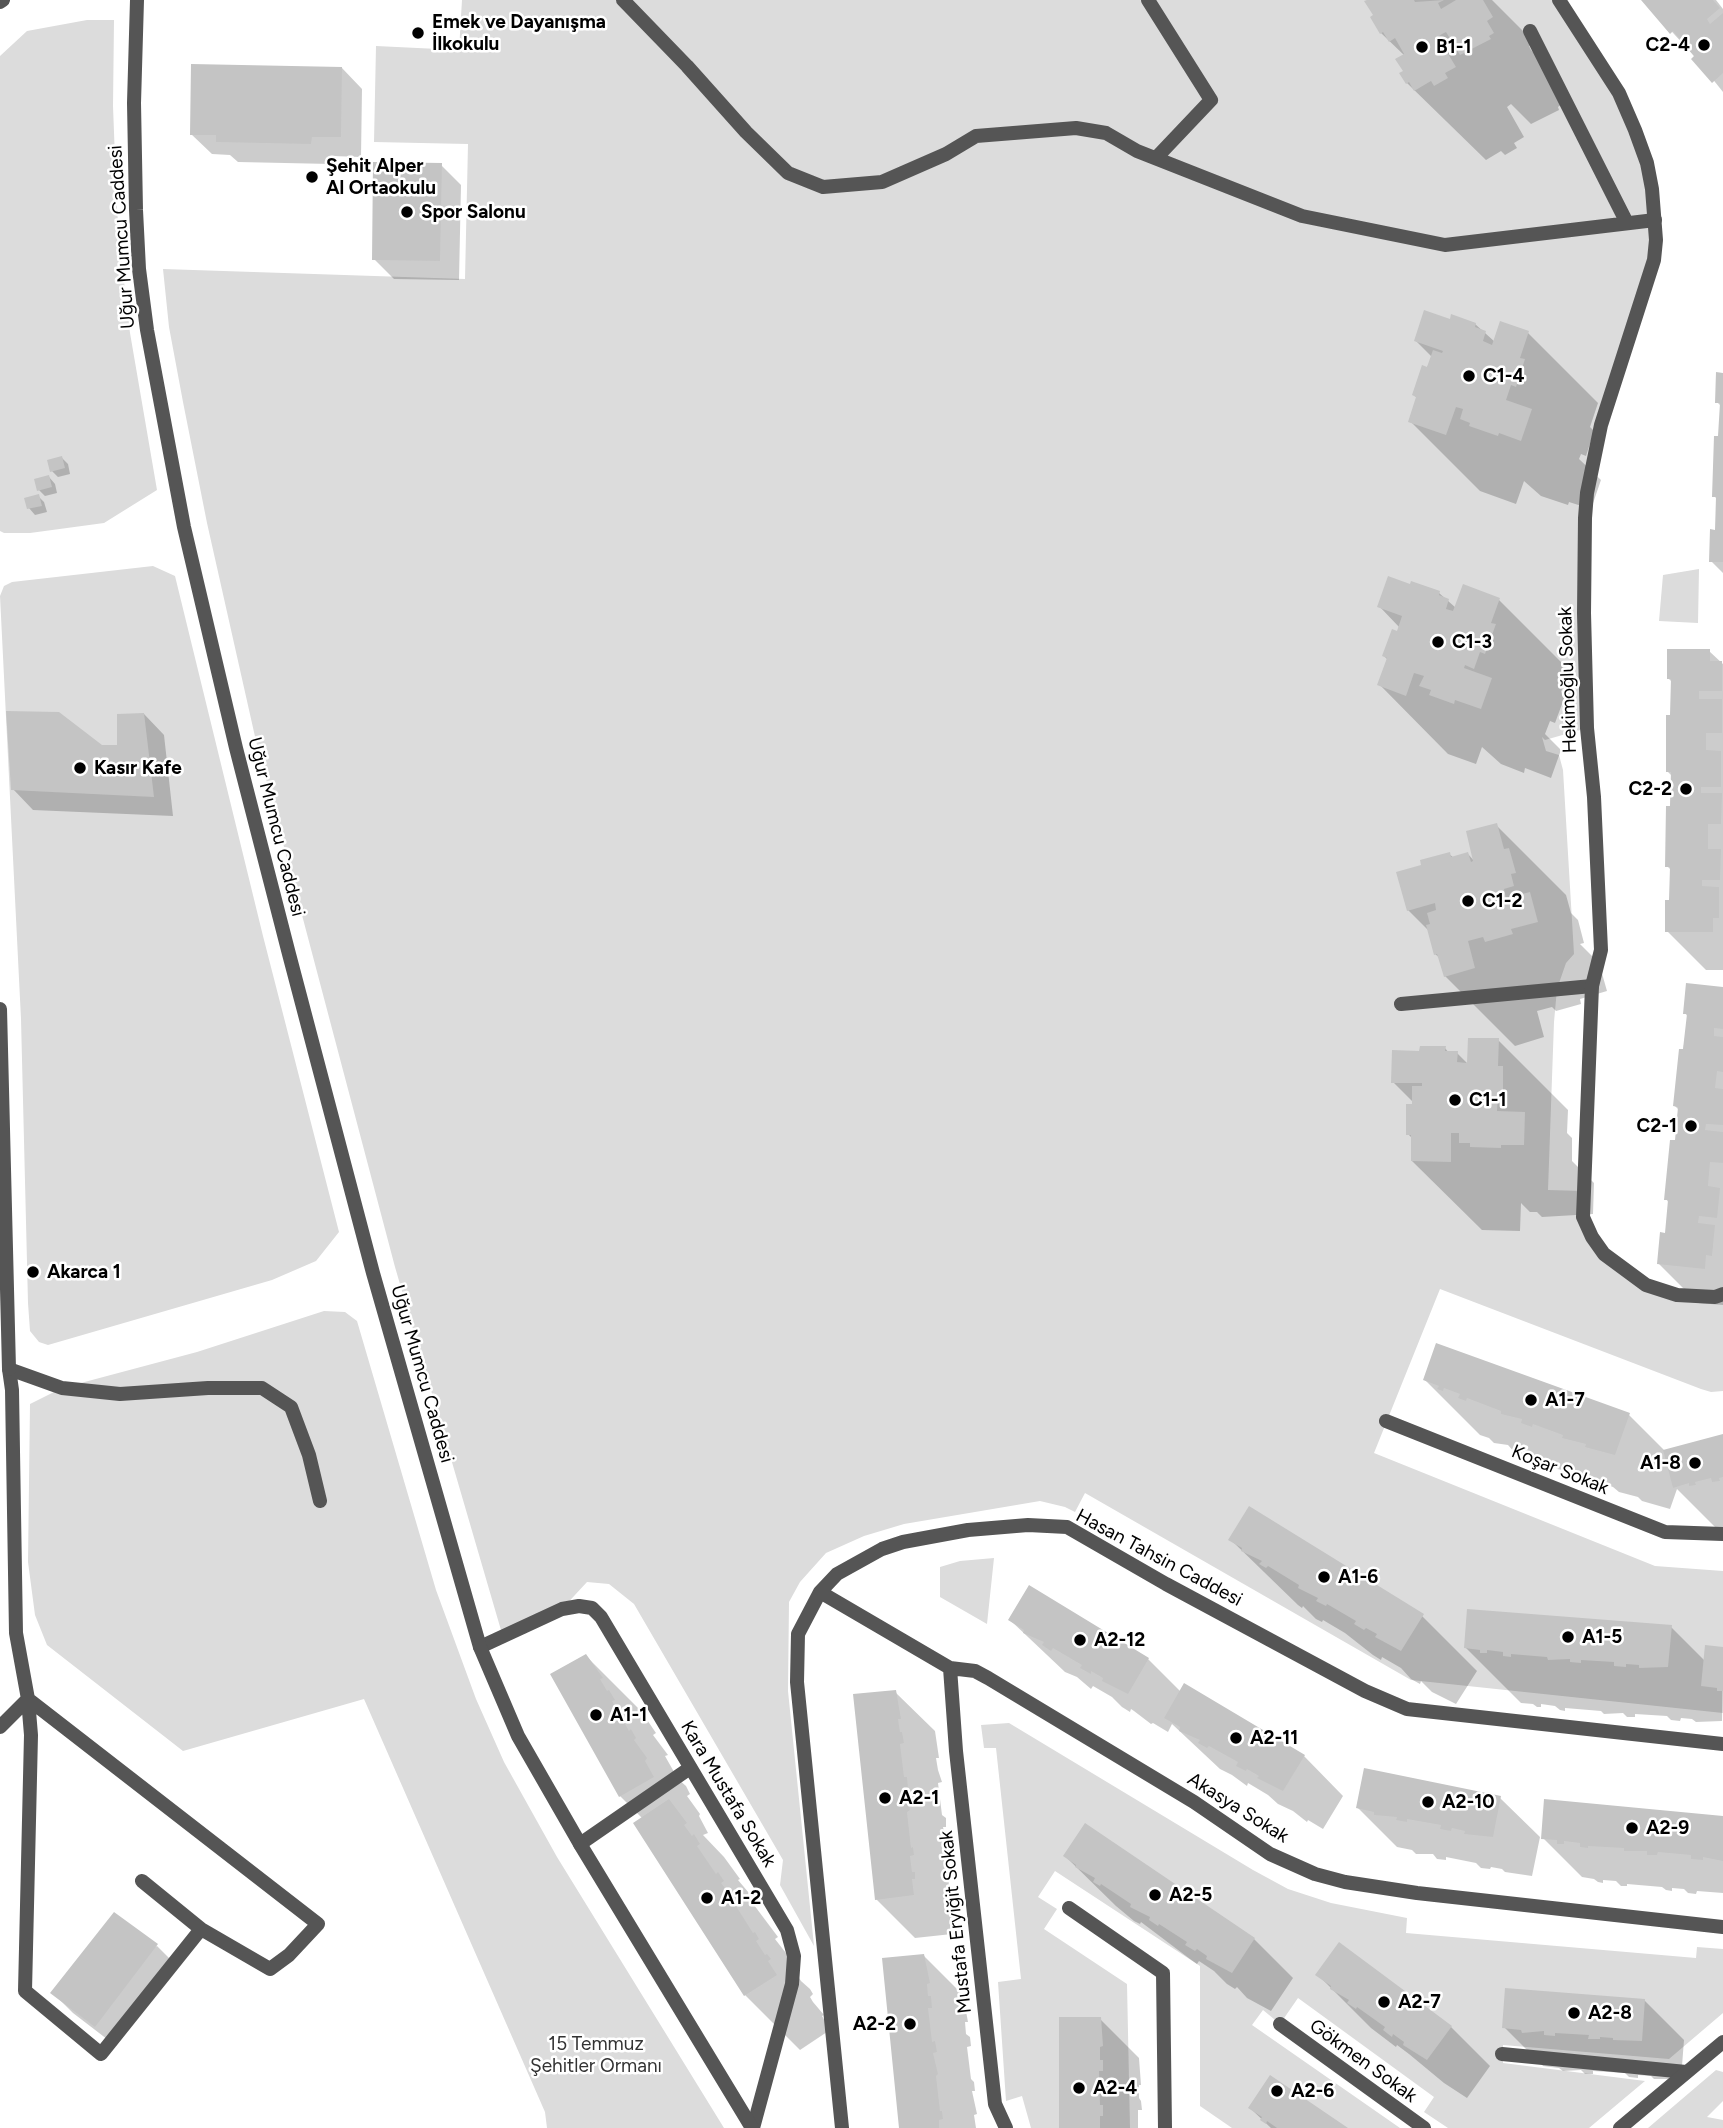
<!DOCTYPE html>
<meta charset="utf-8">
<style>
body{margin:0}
canvas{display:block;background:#fff}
</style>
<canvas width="1723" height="2128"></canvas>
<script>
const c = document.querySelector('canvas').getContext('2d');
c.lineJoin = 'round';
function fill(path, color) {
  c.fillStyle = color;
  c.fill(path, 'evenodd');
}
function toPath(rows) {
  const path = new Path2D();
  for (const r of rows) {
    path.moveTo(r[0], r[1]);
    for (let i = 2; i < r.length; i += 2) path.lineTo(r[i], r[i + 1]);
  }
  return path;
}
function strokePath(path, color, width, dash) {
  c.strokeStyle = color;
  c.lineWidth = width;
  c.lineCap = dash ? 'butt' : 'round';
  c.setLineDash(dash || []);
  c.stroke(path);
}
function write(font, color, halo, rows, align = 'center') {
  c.font = font + ' Figtree,sans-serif';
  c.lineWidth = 5;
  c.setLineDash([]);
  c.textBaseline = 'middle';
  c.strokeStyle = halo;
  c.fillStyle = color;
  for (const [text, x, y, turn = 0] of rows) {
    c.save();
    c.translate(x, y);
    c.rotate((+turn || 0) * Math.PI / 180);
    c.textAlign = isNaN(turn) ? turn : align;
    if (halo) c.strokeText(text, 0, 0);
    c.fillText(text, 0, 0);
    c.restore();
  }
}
const green = toPath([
 [462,0,1559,0,1635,130,1656,240,1591,467,1587,728,1545,740,1542,737,1546,751,1559,755,1563,770,1574,954,1566,963,1557,989,1554,1022,1548,1190,1584,1191,1592,1237,1645,1284,1723,1294,1723,1391,1711,1392,1701,1389,1440,1289,1374,1453,1655,1566,1723,1571,1723,1713,1411,1680,1085,1493,1075,1512,1065,1507,1040,1501,904,1524,864,1536,826,1553,800,1582,789,1602,788,1691,814,1946,780,1885,783,1860,634,1604,609,1584,587,1582,562,1609,503,1637,395,1267,256,741,207,523,183,402,169,327,163,269,465,279,468,144,374,142,376,46,459,50],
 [87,20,114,20,113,106,117,211,123,272,130,333,157,490,104,523,30,533,4,533,0,531,0,56,27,31],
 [153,566,175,576,263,936,339,1232,316,1261,272,1280,48,1345,39,1342,30,1331,28,1303,21,1019,0,596,4,586,12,582],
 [1699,569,1698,623,1659,621,1663,575],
 [324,1311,345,1312,357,1321,436,1590,476,1699,504,1762,557,1857,724,2128,547,2128,545,2112,364,1699,183,1751,47,1645,35,1615,28,1562,30,1404,62,1388,197,1352],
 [994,1558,987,1624,940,1597,940,1567,960,1561],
 [1009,1723,1253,1870,1288,1889,1331,1903,1407,1918,1406,1933,1696,1958,1697,1947,1723,1949,1723,2013,1669,2059,1503,2045,1503,2063,1645,2081,1589,2128,1448,2128,1424,2112,1434,2097,1298,1998,1280,2024,1263,2010,1252,2025,1400,2128,1232,2128,1200,2106,1200,1966,1055,1871,1038,1897,1057,1909,1044,1929,1127,1984,1130,2128,1031,2128,1022,2096,1006,2101,998,1982,1021,1979,996,1748,984,1748,981,1725],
 [1716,2070,1723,2072,1723,2101,1707,2117,1723,2120,1723,2128,1648,2128]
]);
const shadow = toPath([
 [1370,0,1492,0,1525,33,1532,44,1529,46,1531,50,1552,71,1563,103,1558,107,1559,110,1531,124,1511,104,1507,107,1524,137,1514,143,1517,148,1505,155,1501,151,1486,160,1407,83,1402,74,1405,72,1405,56,1381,33],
 [1643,0,1716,0,1723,9,1723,92,1695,57],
 [342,68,362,89,361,157,332,156,331,164,238,162,230,155,212,154,191,134],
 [441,165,461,185,459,280,394,279,374,259],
 [1451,321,1475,324,1495,342,1528,333,1598,403,1590,427,1594,431,1586,456,1581,454,1579,459,1601,480,1591,509,1569,502,1568,505,1541,496,1524,481,1516,504,1480,491,1410,421,1418,399,1414,395,1432,357,1416,341],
 [1723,374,1723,573,1711,561,1717,532,1718,500,1714,496,1722,407,1717,402],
 [62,458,68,464,70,474,58,477,52,471],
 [49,477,55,484,57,493,45,496,39,490],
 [38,496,44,502,47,512,35,515,29,508],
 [1464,586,1499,600,1569,670,1561,692,1565,696,1555,723,1550,721,1545,734,1561,750,1551,778,1525,768,1524,773,1501,764,1482,747,1476,764,1448,754,1379,684,1388,660,1384,656,1400,628,1379,606,1439,593,1456,608],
 [1709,651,1723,664,1723,970,1706,970,1667,931,1671,901,1671,870,1667,866,1672,776,1668,772,1673,683,1669,679],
 [144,714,164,735,173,816,33,810,13,789,119,747],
 [1496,825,1566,895,1571,913,1578,920,1584,943,1580,944,1599,963,1607,991,1580,999,1581,1004,1556,1011,1552,1007,1537,1011,1544,1037,1515,1046,1445,976,1440,958,1435,954,1429,931,1408,910,1423,866,1449,854,1454,858,1468,854,1475,862],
 [1723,989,1723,1305,1698,1303,1659,1264,1666,1235,1669,1203,1666,1199,1676,1142,1679,1110,1675,1106,1688,1017,1685,1013],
 [1498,1040,1568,1110,1567,1133,1572,1138,1572,1161,1594,1183,1593,1214,1542,1217,1537,1212,1530,1212,1521,1203,1520,1231,1482,1230,1412,1161,1413,1139,1408,1134,1414,1103,1393,1082,1421,1053,1445,1048,1449,1053,1457,1053,1469,1065],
 [1425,1380,1629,1415,1665,1451,1723,1436,1723,1535,1677,1489,1670,1509,1642,1501,1638,1497,1619,1492,1613,1487,1588,1478,1587,1480,1578,1477,1573,1472,1557,1469,1552,1463,1522,1452,1521,1455,1515,1453,1508,1445,1494,1443,1489,1438,1480,1435],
 [1230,1539,1422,1616,1477,1671,1456,1704,1432,1692,1421,1681,1420,1684,1411,1679,1401,1668,1382,1657,1381,1660,1373,1655,1345,1633,1323,1620,1322,1622,1316,1619,1303,1606,1302,1608,1298,1605],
 [1010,1620,1148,1659,1181,1692,1304,1756,1343,1796,1323,1829,1308,1820,1307,1822,1293,1811,1278,1804,1268,1795,1248,1783,1247,1786,1232,1775,1220,1769,1172,1724,1168,1732,1153,1723,1151,1724,1134,1711,1131,1709,1130,1712,1122,1707,1112,1697,1093,1686,1091,1689,1077,1677,1065,1672],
 [1671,1627,1705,1661,1723,1649,1722,1721,1696,1722,1692,1719,1681,1718,1680,1721,1671,1720,1667,1716,1635,1714,1635,1717,1627,1717,1623,1713,1604,1714,1601,1711,1565,1708,1565,1711,1560,1710,1555,1706,1541,1704,1541,1707,1537,1707,1533,1704,1521,1703,1466,1648],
 [586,1656,641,1711,656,1733,653,1735,668,1755,665,1756,678,1779,686,1786,690,1794,687,1796,700,1814,699,1816,708,1833,703,1835,724,1857,740,1879,738,1880,754,1899,751,1901,778,1937,775,1939,789,1957,787,1959,801,1981,810,1989,813,1994,810,1997,813,2002,824,2015,822,2016,830,2030,800,2050,745,1995,636,1823,643,1819,620,1796],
 [895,1692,935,1731,939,1758,936,1758,938,1770,942,1782,938,1783,942,1815,946,1818,946,1827,943,1827,948,1850,945,1851,949,1886,953,1894,948,1894,953,1917,950,1918,952,1934,915,1938,876,1899],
 [1500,1798,1540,1837,1532,1876,1505,1872,1502,1869,1491,1867,1490,1869,1481,1868,1476,1863,1446,1857,1446,1860,1437,1859,1433,1854,1416,1854,1412,1850,1397,1847,1357,1807],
 [1723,1818,1723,1893,1697,1891,1696,1894,1688,1893,1684,1889,1672,1888,1672,1891,1666,1890,1662,1887,1627,1884,1627,1886,1621,1886,1616,1881,1603,1880,1603,1883,1598,1882,1594,1879,1582,1877,1543,1838],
 [1065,1856,1254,1939,1293,1978,1271,2011,1247,1998,1237,1987,1235,1989,1227,1984,1214,1971,1199,1961,1197,1964,1190,1959,1141,1922,1140,1924,1134,1921,1116,1906],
 [157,1946,177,1966,116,2046,73,2013,53,1993],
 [924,1956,963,1995,968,2022,965,2022,966,2034,970,2037,971,2046,967,2047,971,2079,974,2082,975,2091,972,2091,977,2114,974,2115,976,2128,901,2128],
 [1318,1975,1451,2027,1490,2066,1467,2098,1444,2083,1409,2054,1397,2045,1396,2047,1371,2028],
 [1644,2000,1684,2040,1681,2079,1654,2079,1651,2076,1638,2075,1638,2078,1629,2077,1625,2073,1593,2071,1593,2074,1585,2074,1581,2070,1563,2071,1559,2068,1543,2066,1504,2027],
 [1100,2019,1139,2058,1141,2085,1139,2085,1139,2098,1141,2101,1142,2110,1138,2110,1138,2128,1061,2128],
 [1250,2108,1345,2128,1271,2128]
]);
const building = toPath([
 [1367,0,1414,0,1415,2,1444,0,1438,3,1441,9,1456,0,1483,0,1493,17,1487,21,1494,33,1489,36,1491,39,1460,55,1446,32,1442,34,1438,37,1456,67,1445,73,1448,78,1434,86,1431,81,1414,91,1409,82,1406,84,1399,73,1403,71,1395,59,1404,54,1395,38,1389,42,1383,32,1380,34,1370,17,1373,15,1364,1],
 [1641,0,1713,0,1720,8,1707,19,1710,24,1723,13,1723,73,1712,83,1691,59,1694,56,1673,31,1670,34],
 [191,64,342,67,341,137,312,137,311,144,216,142,216,135,190,135],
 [373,162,442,163,440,261,372,260],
 [1424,310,1450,319,1451,314,1476,323,1475,327,1486,331,1483,341,1492,345,1500,321,1529,331,1520,358,1525,359,1516,387,1511,385,1506,400,1532,409,1521,441,1499,433,1498,436,1469,426,1470,423,1460,419,1463,409,1456,407,1446,435,1408,422,1416,397,1412,395,1422,365,1427,367,1433,350,1442,353,1443,351,1414,341],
 [1716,372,1723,373,1723,562,1709,562,1710,529,1715,530,1716,497,1712,497,1714,436,1718,436,1720,403,1715,403],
 [62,456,65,468,50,472,47,460],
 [49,475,52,487,37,491,34,479],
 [39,494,42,506,27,509,24,498],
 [1388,576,1410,584,1411,581,1440,591,1439,595,1449,599,1446,609,1453,611,1463,584,1500,598,1491,623,1496,624,1485,654,1480,652,1474,669,1465,665,1464,668,1492,678,1481,709,1455,700,1454,704,1429,695,1431,690,1419,686,1424,676,1414,673,1406,696,1377,685,1387,658,1382,656,1392,629,1397,631,1402,616,1377,607],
 [1667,649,1710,649,1710,661,1722,661,1722,691,1699,691,1699,699,1722,699,1722,733,1706,733,1706,750,1721,751,1721,787,1701,787,1701,793,1722,793,1721,824,1708,824,1708,849,1721,849,1720,880,1702,880,1702,886,1719,887,1719,918,1713,918,1713,932,1665,932,1665,900,1669,900,1670,867,1665,867,1666,806,1670,806,1671,772,1666,772,1666,715,1670,715,1671,679,1667,679],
 [6,711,59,712,102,745,117,745,117,714,144,713,154,797,11,790],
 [1497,823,1504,849,1509,848,1516,873,1511,874,1514,886,1504,889,1506,898,1530,892,1538,922,1511,929,1513,934,1485,942,1483,937,1468,941,1475,968,1444,977,1437,954,1434,955,1426,925,1430,924,1427,913,1436,910,1435,903,1407,911,1396,872,1421,865,1420,860,1450,852,1451,857,1468,852,1471,862,1473,861,1466,831],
 [1686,983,1723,987,1723,1029,1714,1028,1714,1036,1723,1037,1723,1072,1717,1071,1715,1088,1723,1089,1723,1125,1706,1124,1705,1130,1723,1132,1723,1163,1710,1162,1708,1186,1720,1188,1717,1218,1699,1216,1698,1223,1715,1225,1712,1256,1706,1255,1705,1269,1657,1264,1660,1232,1665,1233,1668,1200,1664,1200,1670,1140,1675,1140,1678,1107,1673,1106,1679,1049,1683,1049,1687,1014,1683,1014],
 [1468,1038,1499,1038,1498,1066,1503,1066,1503,1096,1498,1096,1497,1111,1525,1112,1524,1145,1501,1145,1501,1148,1470,1147,1470,1143,1459,1143,1459,1133,1451,1133,1451,1162,1411,1161,1411,1135,1406,1135,1406,1104,1412,1104,1412,1086,1422,1086,1422,1083,1391,1083,1392,1050,1419,1051,1420,1046,1446,1046,1445,1051,1458,1051,1457,1062,1467,1063],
 [1436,1343,1630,1413,1615,1455,1585,1447,1586,1444,1562,1438,1563,1435,1533,1424,1532,1427,1521,1423,1522,1419,1501,1414,1501,1411,1467,1398,1466,1401,1458,1398,1460,1394,1444,1388,1443,1391,1437,1389,1439,1386,1423,1380],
 [1723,1434,1723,1477,1719,1478,1720,1481,1712,1482,1711,1478,1695,1482,1696,1485,1689,1486,1689,1483,1673,1488,1663,1450],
 [1249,1506,1424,1614,1401,1651,1375,1637,1377,1634,1366,1628,1364,1630,1354,1624,1356,1621,1327,1604,1326,1606,1316,1601,1318,1598,1298,1588,1299,1585,1268,1566,1266,1568,1259,1564,1262,1561,1241,1551,1242,1548,1228,1540],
 [1029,1585,1149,1658,1128,1694,1102,1681,1103,1678,1091,1671,1091,1674,1080,1668,1082,1665,1053,1648,1051,1651,1042,1645,1044,1642,1023,1633,1024,1630,1008,1620],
 [1467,1609,1672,1625,1668,1667,1639,1668,1639,1665,1626,1664,1626,1667,1614,1666,1614,1662,1581,1660,1581,1663,1570,1662,1570,1659,1548,1660,1547,1657,1511,1654,1511,1657,1503,1656,1503,1652,1487,1650,1487,1653,1480,1653,1480,1650,1464,1648],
 [1705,1645,1723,1647,1723,1691,1717,1691,1717,1688,1701,1686],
 [586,1654,603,1678,600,1679,607,1691,609,1690,615,1700,612,1701,629,1731,631,1729,636,1738,634,1740,647,1758,645,1761,654,1777,619,1797,550,1674],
 [1184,1683,1305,1755,1283,1791,1257,1778,1259,1776,1247,1769,1246,1771,1236,1766,1238,1762,1209,1746,1207,1748,1198,1743,1200,1740,1179,1731,1180,1727,1164,1718],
 [896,1690,901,1719,898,1719,900,1732,902,1732,904,1743,900,1744,904,1777,907,1777,908,1788,905,1788,910,1810,907,1812,911,1848,913,1847,914,1855,910,1856,912,1872,915,1872,915,1879,912,1879,914,1895,875,1900,853,1694],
 [1364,1768,1501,1796,1493,1837,1464,1834,1465,1831,1452,1828,1451,1831,1440,1829,1441,1825,1407,1819,1407,1822,1396,1820,1397,1817,1374,1815,1374,1812,1356,1808],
 [669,1799,687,1823,684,1825,692,1836,694,1834,700,1844,697,1846,716,1874,718,1872,724,1881,721,1883,735,1901,734,1903,753,1933,755,1932,759,1939,756,1941,765,1955,767,1954,771,1959,768,1961,777,1975,744,1996,633,1823],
 [1544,1799,1723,1816,1723,1861,1703,1857,1703,1860,1691,1859,1691,1855,1658,1852,1657,1855,1647,1855,1647,1851,1624,1851,1624,1848,1588,1846,1588,1848,1580,1847,1580,1843,1564,1841,1564,1844,1557,1844,1557,1840,1541,1839],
 [1085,1823,1255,1938,1232,1973,1206,1959,1207,1956,1197,1949,1195,1951,1185,1945,1187,1942,1159,1924,1158,1926,1149,1920,1150,1917,1130,1907,1131,1904,1101,1884,1100,1886,1093,1882,1095,1878,1075,1867,1076,1865,1063,1856],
 [114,1912,158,1944,95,2027,50,1993],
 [1339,1942,1452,2026,1427,2060,1403,2045,1404,2042,1393,2034,1392,2037,1383,2030,1385,2027,1357,2007,1356,2009,1347,2003,1349,2000,1330,1989,1331,1986,1315,1975],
 [924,1954,930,1983,927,1984,928,1996,931,1996,932,2008,928,2008,932,2042,935,2041,937,2052,933,2053,938,2074,936,2076,940,2111,942,2111,943,2119,939,2120,939,2128,899,2128,882,1958],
 [1505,1988,1645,1999,1642,2041,1613,2040,1613,2038,1600,2037,1600,2039,1588,2039,1589,2035,1555,2033,1555,2036,1544,2035,1544,2031,1522,2033,1521,2030,1502,2028],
 [1059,2017,1101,2017,1103,2046,1100,2047,1100,2060,1103,2060,1103,2071,1099,2071,1100,2105,1103,2105,1103,2116,1100,2116,1100,2128,1059,2128],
 [1270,2075,1348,2128,1277,2128,1267,2121,1266,2124,1260,2120,1262,2117,1248,2108]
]);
const service = toPath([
 [623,0,687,66,746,132,788,173,823,187,882,182,946,154,976,136,1076,128,1106,133,1137,151,1302,216,1445,245,1655,220],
 [1148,0,1211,100,1156,158],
 [1530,31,1627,223],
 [1401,1004,1592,986],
 [28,1699,318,1924,289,1955,270,1969,201,1929],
 [0,1727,28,1699],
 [580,1844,690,1768],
 [142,1881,201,1929,101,2054,25,1991,31,1735,28,1699,16,1633,12,1390,9,1369,62,1388,120,1394,208,1388,262,1388,291,1407,309,1455,320,1501],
 [1502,2054,1686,2072]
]);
const minor = toPath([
 [1559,0,1619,93,1635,130,1647,163,1652,189,1656,240,1654,260,1601,425,1587,493,1585,518,1584,613,1587,728,1594,797,1601,950,1592,986,1583,1217,1592,1237,1604,1254,1646,1285,1677,1295,1715,1297,1723,1294],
 [0,2,3,0],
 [0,1009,9,1369],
 [1386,1421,1665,1532,1723,1534],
 [820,1592,950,1668,975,1671,988,1678,1194,1802,1270,1854,1315,1874,1345,1882,1417,1893,1723,1927],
 [480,1647,562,1609,579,1606,592,1608,601,1617,787,1930,794,1956,792,1984,753,2128],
 [950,1668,956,1751,995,2104,1006,2128],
 [1069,1908,1163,1973,1165,2128],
 [1280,2024,1424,2128],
 [842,2128,797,1682,798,1634,820,1592,837,1574,882,1549,903,1542,968,1530,1028,1525,1067,1527,1166,1584,1365,1691,1407,1709,1723,1744]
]);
const tertiary = toPath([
 [137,0,134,103,136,210,139,269,147,330,184,527,236,748,289,954,373,1273,480,1647,518,1736,580,1844,752,2128],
 [1620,2128,1723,2042]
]);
const markers = [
 [418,33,7,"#000"],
 [1704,45,7,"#000"],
 [1422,47,7,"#000"],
 [312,177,7,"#000"],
 [407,212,7,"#000"],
 [1469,376,7,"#000"],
 [1438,642,7,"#000"],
 [80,768,7,"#000"],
 [1686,789,7,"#000"],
 [1468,901,7,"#000"],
 [1455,1100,7,"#000"],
 [1691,1126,7,"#000"],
 [33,1272,7,"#000"],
 [1531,1400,7,"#000"],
 [1695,1463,7,"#000"],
 [1324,1577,7,"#000"],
 [1568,1637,7,"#000"],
 [1080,1640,7,"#000"],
 [596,1715,7,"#000"],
 [1236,1738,7,"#000"],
 [885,1798,7,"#000"],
 [1428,1802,7,"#000"],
 [1632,1828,7,"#000"],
 [1155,1895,7,"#000"],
 [707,1898,7,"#000"],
 [1384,2002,7,"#000"],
 [1574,2013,7,"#000"],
 [910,2024,7,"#000"],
 [1079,2088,7,"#000"],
 [1277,2091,7,"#000"]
];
const poiNames = [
 ["Emek ve Dayanışma",432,22],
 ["İlkokulu",432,44],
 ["C2-4",1690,45,"right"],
 ["B1-1",1436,47],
 ["Şehit Alper",326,166],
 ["Al Ortaokulu",326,188],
 ["Spor Salonu",421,212],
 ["C1-4",1483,376],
 ["C1-3",1452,642],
 ["Kasır Kafe",94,768],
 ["C2-2",1672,789,"right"],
 ["C1-2",1482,901],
 ["C1-1",1469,1100],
 ["C2-1",1677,1126,"right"],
 ["Akarca 1",47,1272],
 ["A1-7",1545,1400],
 ["A1-8",1681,1463,"right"],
 ["A1-6",1338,1577],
 ["A1-5",1582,1637],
 ["A2-12",1094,1640],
 ["A1-1",610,1715],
 ["A2-11",1250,1738],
 ["A2-1",899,1798],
 ["A2-10",1442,1802],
 ["A2-9",1646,1828],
 ["A2-5",1169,1895],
 ["A1-2",721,1898],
 ["A2-7",1398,2002],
 ["A2-8",1588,2013],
 ["A2-2",896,2024,"right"],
 ["A2-4",1093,2088],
 ["A2-6",1291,2091]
];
const streetNames = [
 ["Uğur Mumcu Caddesi",122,237,-94],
 ["Hekimoğlu Sokak",1568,680,-92],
 ["Uğur Mumcu Caddesi",276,827,76],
 ["Uğur Mumcu Caddesi",422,1374,74],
 ["Koşar Sokak",1560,1470,22],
 ["Hasan Tahsin Caddesi",1159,1558,28],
 ["Kara Mustafa Sokak",728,1794,59],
 ["Akasya Sokak",1238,1808,32],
 ["Mustafa Eryiğit Sokak",956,1922,-96],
 ["Gökmen Sokak",1363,2061,36]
];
const parkNames = [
 ["15 Temmuz",596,2044],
 ["Şehitler Ormanı",596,2066]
];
fill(green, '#dcdcdc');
fill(shadow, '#0003');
fill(building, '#c4c4c4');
strokePath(service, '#555', 14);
strokePath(minor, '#555', 14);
strokePath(tertiary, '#555', 14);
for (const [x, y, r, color] of markers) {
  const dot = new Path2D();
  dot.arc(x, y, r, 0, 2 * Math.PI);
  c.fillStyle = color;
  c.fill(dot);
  strokePath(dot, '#fff', 2.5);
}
write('bold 19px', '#000', '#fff', poiNames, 'left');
write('19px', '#000', '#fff', streetNames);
write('19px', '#333', '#fff', parkNames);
</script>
